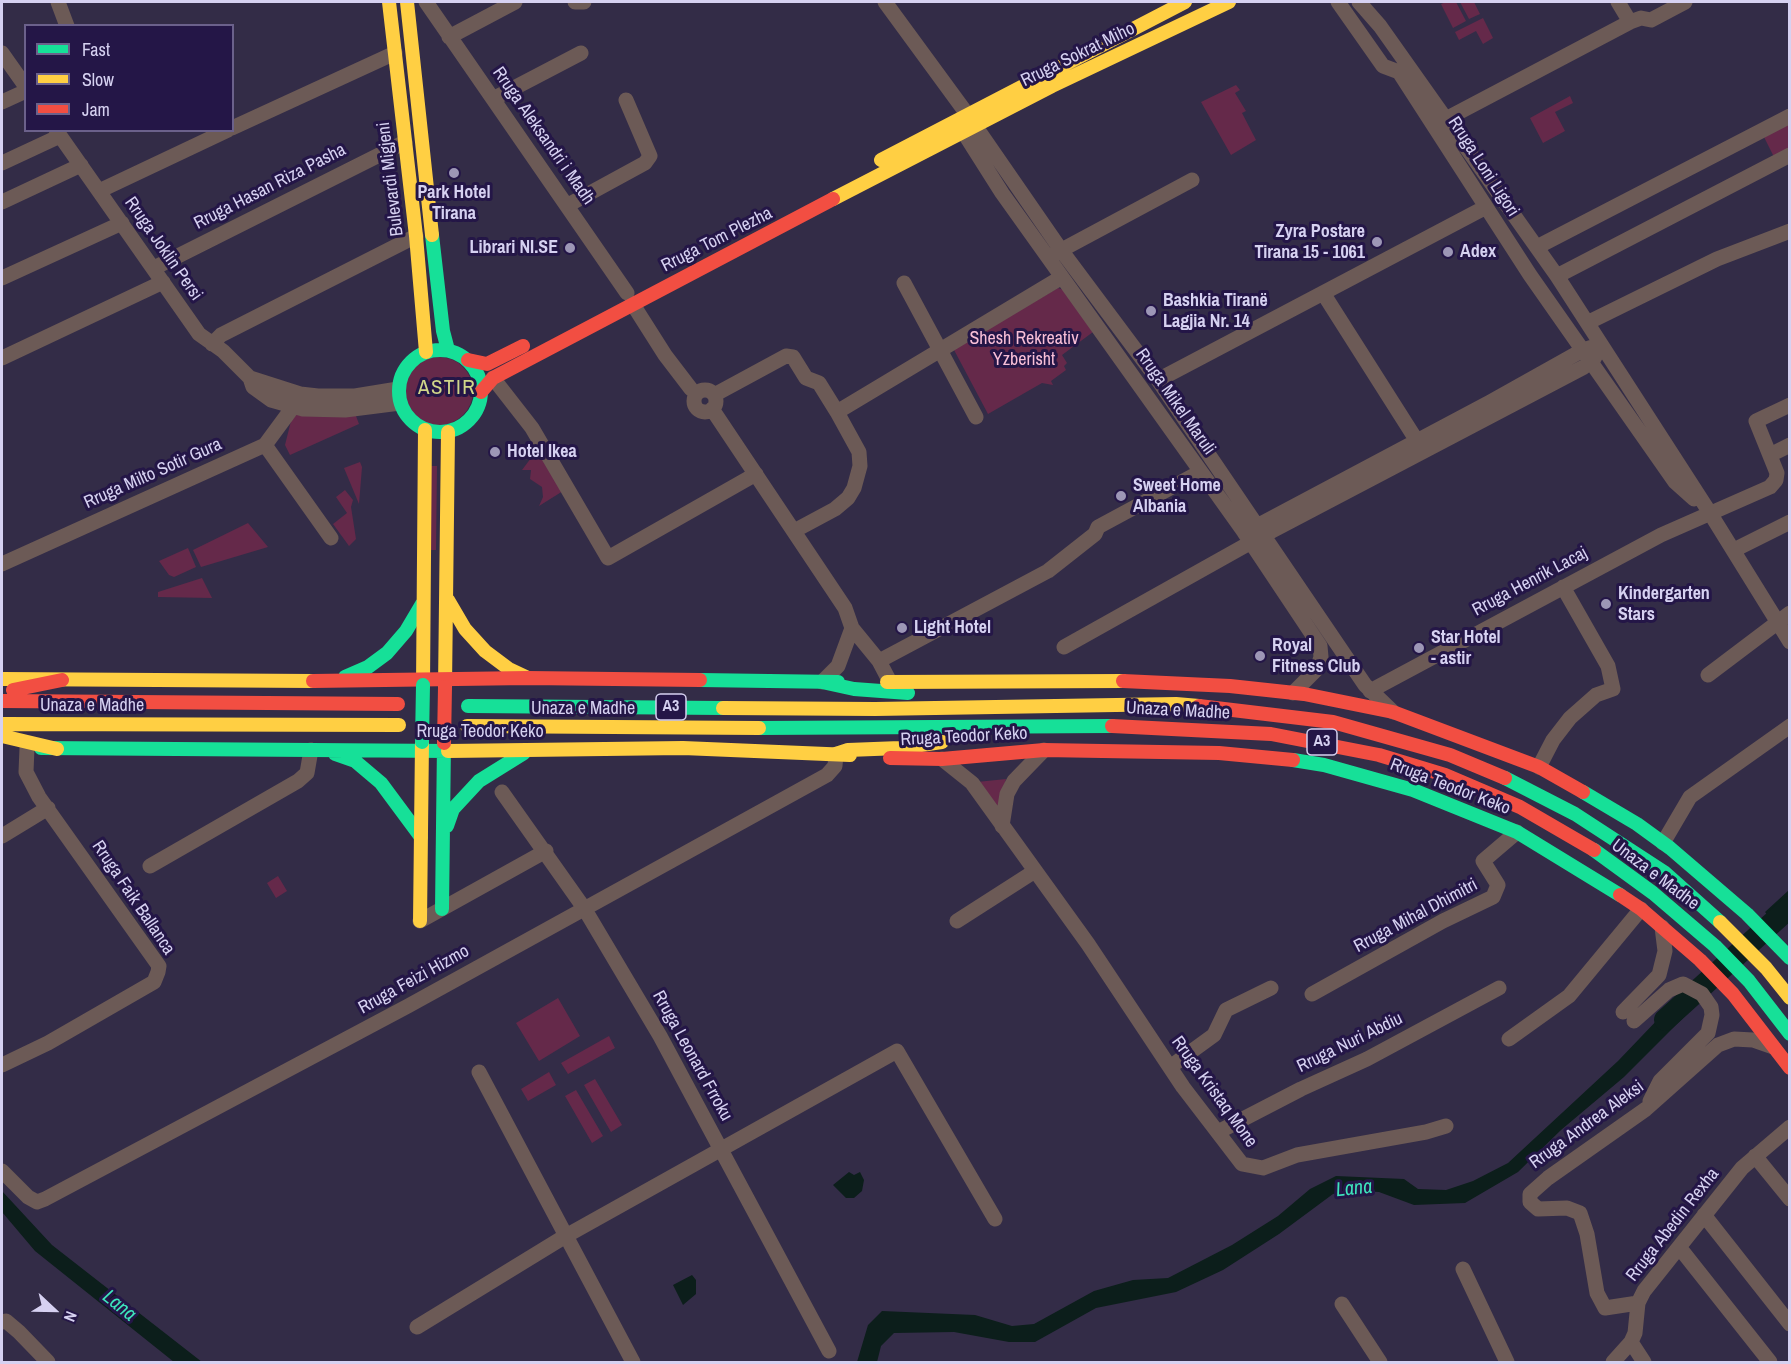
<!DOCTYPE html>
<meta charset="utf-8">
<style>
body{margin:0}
#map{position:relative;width:1791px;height:1364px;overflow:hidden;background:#332c47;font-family:"Archivo Narrow",sans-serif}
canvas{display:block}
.frame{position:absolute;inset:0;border:3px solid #d6d1f1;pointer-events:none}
.legend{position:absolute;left:24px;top:24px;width:210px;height:108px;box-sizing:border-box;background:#241647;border:2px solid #6b618b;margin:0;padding:8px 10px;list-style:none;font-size:18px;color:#d6d1f1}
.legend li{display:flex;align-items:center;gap:12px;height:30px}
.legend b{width:30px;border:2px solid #6b618b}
.north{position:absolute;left:24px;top:1280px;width:60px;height:60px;-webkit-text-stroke:4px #241647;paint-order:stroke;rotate:112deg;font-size:16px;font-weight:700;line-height:24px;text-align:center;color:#d6d1f1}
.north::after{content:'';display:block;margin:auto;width:21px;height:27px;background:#d6d1f1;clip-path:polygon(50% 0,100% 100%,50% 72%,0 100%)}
</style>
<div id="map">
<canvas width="1791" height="1364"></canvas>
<div class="frame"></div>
<ul class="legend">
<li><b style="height:8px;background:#16e098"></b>Fast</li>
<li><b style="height:8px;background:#ffcf43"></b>Slow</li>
<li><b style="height:8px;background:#f24e42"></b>Jam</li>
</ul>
<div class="north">N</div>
</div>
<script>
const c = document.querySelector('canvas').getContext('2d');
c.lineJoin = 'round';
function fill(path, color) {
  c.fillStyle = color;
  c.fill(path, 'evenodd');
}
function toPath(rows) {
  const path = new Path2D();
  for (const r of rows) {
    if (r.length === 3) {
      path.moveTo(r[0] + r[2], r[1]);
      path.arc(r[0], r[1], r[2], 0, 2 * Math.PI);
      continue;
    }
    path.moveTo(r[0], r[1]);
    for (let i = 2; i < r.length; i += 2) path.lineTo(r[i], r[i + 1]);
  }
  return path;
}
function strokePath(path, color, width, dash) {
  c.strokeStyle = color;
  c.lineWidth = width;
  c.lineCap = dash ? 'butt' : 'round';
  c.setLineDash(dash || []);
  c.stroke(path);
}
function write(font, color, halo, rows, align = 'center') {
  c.font = font + ' "Archivo Narrow",sans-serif';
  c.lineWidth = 6;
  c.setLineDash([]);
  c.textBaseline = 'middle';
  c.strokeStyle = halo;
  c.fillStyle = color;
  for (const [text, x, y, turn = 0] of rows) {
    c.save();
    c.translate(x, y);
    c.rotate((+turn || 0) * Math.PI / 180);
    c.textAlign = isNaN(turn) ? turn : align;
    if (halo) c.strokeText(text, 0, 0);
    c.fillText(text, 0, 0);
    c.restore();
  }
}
const green = toPath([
 [1446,2,1456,2,1466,21,1453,28,1441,4],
 [1460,2,1474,2,1480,14,1469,19],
 [1483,18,1493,38,1483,44,1476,31,1459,40,1455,32],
 [1236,85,1240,90,1235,93,1246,111,1242,113,1256,140,1231,155,1201,102],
 [1570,96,1573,103,1555,112,1565,131,1543,143,1530,118],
 [1789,121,1789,149,1774,157,1763,135],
 [1058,288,1064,290,1093,332,1062,355,1067,363,1064,366,1066,370,1051,381,1053,385,1042,383,988,414,953,348],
 [439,391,34],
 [296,415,356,416,359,424,290,455,285,445,291,421],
 [534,454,540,455,563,491,539,506,543,497,542,487,530,479,531,470,522,470],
 [360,462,362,467,359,504,344,468],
 [431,466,437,466,436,550,431,550],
 [345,490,353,500,351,507,356,539,349,546,333,524,347,513,336,497],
 [248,523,268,547,201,567,193,550],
 [188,548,196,567,174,577,169,575,159,561],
 [202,578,212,598,158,597,158,592],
 [1006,779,997,814,977,782],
 [278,876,287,891,276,898,267,883],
 [558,998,580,1036,539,1061,516,1023],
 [609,1036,615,1048,568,1074,561,1063],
 [549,1072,556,1085,528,1101,521,1089],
 [595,1079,622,1125,611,1132,584,1085],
 [576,1090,603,1136,592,1143,565,1096]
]);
const water = toPath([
 [1789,890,1789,920,1777,926,1765,912],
 [1683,993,1694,1007,1624,1077,1561,1130,1518,1172,1465,1203,1414,1205,1379,1192,1351,1190,1333,1194,1279,1234,1223,1270,1176,1292,1096,1308,1035,1342,1009,1342,954,1332,894,1333,881,1346,877,1362,857,1362,868,1325,882,1311,975,1315,1012,1326,1034,1324,1094,1291,1133,1280,1168,1278,1232,1245,1278,1216,1310,1189,1336,1176,1404,1179,1418,1189,1446,1190,1473,1181,1508,1163,1618,1061],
 [849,1172,854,1175,860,1172,864,1180,862,1191,854,1198,846,1198,833,1185],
 [2,1191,52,1245,202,1362,174,1362,35,1251,2,1212],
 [692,1275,696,1280,696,1294,683,1305,673,1285]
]);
const river = toPath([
 [1665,1020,1790,907]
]);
const street = toPath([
 [58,2,67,26],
 [426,2,627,293],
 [575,2,584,2],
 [885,2,967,114],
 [1338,2,1383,66,1399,72,1530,275,1675,482,1694,499],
 [1359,2,1380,26,1557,276,1710,513,1790,642],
 [1618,2,1630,22],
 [449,37,515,2],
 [2,53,26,87],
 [493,99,581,53],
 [2,102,26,91],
 [1446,119,1630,22,1641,18,1651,20,1685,2],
 [976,127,1061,250,1158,380,1365,685,1393,712],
 [232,128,395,53],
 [56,130,199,334,223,351,250,378,253,387,271,400,303,409,345,410,400,403],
 [964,133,1002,193,1244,532,1320,646,1321,657,1317,669,1293,693],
 [2,163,60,136],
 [99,191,228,130],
 [2,202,81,165],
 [568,205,645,163,650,156,626,100],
 [1537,247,1790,116],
 [1054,254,1192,180],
 [154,268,405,142],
 [1557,276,1790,155],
 [2,278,122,223],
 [904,283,976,417],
 [1323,293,1417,441],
 [632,303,665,355,691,389],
 [1589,322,1717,259,1790,231],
 [212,344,221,335,416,236],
 [2,358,163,282],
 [250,378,300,394,318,396,355,396,398,389],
 [493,378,532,428,608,558,756,474],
 [1158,380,1486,207],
 [705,401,11],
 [714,395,786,356,793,357,806,378,819,383,837,412,859,452,860,466,854,488,848,498,835,509,794,531],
 [712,409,845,608,852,628,879,661,890,682],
 [837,412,1062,277],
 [265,445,331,538],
 [1770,455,1790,445],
 [1251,529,1490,402,1583,350,1592,347],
 [1734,550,1790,522],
 [2,564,265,445,293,407,296,393],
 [1064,647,1264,535,1584,367,1592,362,1597,353],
 [879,661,1048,571,1095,534,1098,527,1200,472],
 [1708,675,1790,613],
 [822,682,838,666,852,628],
 [1370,691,1661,535,1770,487,1776,480,1777,473,1756,421,1790,405],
 [942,759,972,783,1088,944,1183,1087,1242,1164,1263,1168,1297,1155,1426,1132,1446,1126],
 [1539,767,1553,740,1570,718,1596,695,1613,689,1608,666,1563,587],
 [502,792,584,908,660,1036,829,1351],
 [1002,826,1007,794,1014,781,1044,750],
 [2,836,48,808],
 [1663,843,1690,797,1790,726],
 [150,866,298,781,307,773,311,750],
 [420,921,546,851],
 [957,921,1035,871],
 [1312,994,1443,921,1493,897,1498,885,1483,861,1517,832],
 [1623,1012,1659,975,1665,951,1662,927],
 [1634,1021,1669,990,1683,984,1702,994,1711,1007,1712,1015,1708,1033,1660,1081,1650,1101],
 [1509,1039,1569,996,1641,909],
 [2,1065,48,1043,154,982,158,972,159,966,39,797,26,772,27,748],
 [1170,1067,1214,1035,1226,1010,1271,988],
 [479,1072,633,1362],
 [1218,1132,1301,1089,1367,1059,1499,988],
 [1755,1156,1790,1199],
 [2,1171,28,1197,37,1202,45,1199,408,1006,827,775,835,766,836,754],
 [1704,1215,1790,1324],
 [1679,1247,1770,1362],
 [1463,1269,1507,1362],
 [1638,1303,1605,1308,1597,1293,1587,1234,1580,1213,1567,1208,1538,1209,1530,1202,1530,1194,1548,1178,1646,1109,1718,1045,1734,1039,1753,1040,1773,1047],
 [1342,1304,1380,1362],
 [2,1322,6,1321,19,1332,48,1362],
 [417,1327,564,1237,897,1051,995,1219],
 [1631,1342,1644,1362],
 [1613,1362,1631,1342,1635,1333,1638,1303,1644,1291,1742,1168,1790,1127]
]);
const fast = toPath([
 [432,235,443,331,448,350],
 [440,391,41],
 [345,677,368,667,387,653,406,631,422,604],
 [700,680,838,682],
 [822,682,854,689,908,693],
 [468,706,723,708],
 [759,728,1112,726],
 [41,748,448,751],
 [335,754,355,761,381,783,421,837],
 [1293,760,1324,765,1413,790,1517,832,1620,895],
 [1505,778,1575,814,1664,872,1720,922],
 [1583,792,1637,824,1670,848,1747,914,1790,958],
 [447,826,453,809,479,781,524,753],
 [1594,850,1653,893,1715,946,1749,981,1790,1034],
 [442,909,444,743]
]);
const slow = toPath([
 [389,2,416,236,426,352],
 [407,2,432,235],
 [881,160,1185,2],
 [833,199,1052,86,1229,2],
 [448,600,465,629,485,651,509,669,526,677],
 [2,679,313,681],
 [887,682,1123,681],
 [423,685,425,430],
 [445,687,448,432],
 [723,708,875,709,1176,704,1199,706],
 [2,724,399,725],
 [467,726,759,728],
 [2,736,57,749],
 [448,751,683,748,850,755],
 [836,754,848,750,900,748,942,742],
 [420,921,422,742],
 [1720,922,1766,968,1790,998]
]);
const jam = toPath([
 [468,360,487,364,523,346],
 [481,392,493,378,833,199],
 [313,681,528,678,700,680],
 [1123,681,1230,686,1304,694,1393,712,1539,767,1583,792],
 [13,690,62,680],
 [2,701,398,704],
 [1199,706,1333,722,1450,755,1505,778],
 [1112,726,1271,734,1379,755,1445,775,1520,807,1594,850],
 [890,758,942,759,1044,750,1219,753,1293,760],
 [1620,895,1641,909,1700,960,1733,994,1790,1068]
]);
const fastBridge = toPath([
 [422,742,423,685]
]);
const jamBridge = toPath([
 [444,743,445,687]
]);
const markers = [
 [454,173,6,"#9d97b6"],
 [1377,242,6,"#9d97b6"],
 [570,248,6,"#9d97b6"],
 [1448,252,6,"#9d97b6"],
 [1151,311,6,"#9d97b6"],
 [495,452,6,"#9d97b6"],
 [1121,496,6,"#9d97b6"],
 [1606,604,6,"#9d97b6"],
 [902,628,6,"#9d97b6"],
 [1419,648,6,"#9d97b6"],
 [1260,656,6,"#9d97b6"]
];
const shields = [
 [671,707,30],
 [1322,742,30]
];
const shieldNames = [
 ["A3",671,707],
 ["A3",1322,742]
];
const streetNames = [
 ["Rruga Sokrat Miho",1078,55,-26],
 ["Rruga Aleksandri i Madh",543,136,55],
 ["Rruga Loni Ligori",1483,167,57],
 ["Bulevardi Migjeni",391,179,-97],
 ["Rruga Hasan Riza Pasha",270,187,-27],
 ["Rruga Tom Plezha",717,240,-27],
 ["Rruga Joklin Persi",163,249,55],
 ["Rruga Mikel Maruli",1175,402,55],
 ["Rruga Milto Sotir Gura",153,474,-24],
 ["Rruga Henrik Lacaj",1530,582,-28],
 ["Unaza e Madhe",92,706],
 ["Unaza e Madhe",583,709],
 ["Unaza e Madhe",1178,711,3],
 ["Rruga Teodor Keko",480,732],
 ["Rruga Teodor Keko",964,737,-3],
 ["Rruga Teodor Keko",1450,787,21],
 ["Unaza e Madhe",1655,875,37],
 ["Rruga Faik Ballanca",133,898,56],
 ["Rruga Mihal Dhimitri",1416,916,-28],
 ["Rruga Feizi Hizmo",414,980,-29],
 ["Rruga Nuri Abdiu",1350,1043,-26],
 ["Rruga Leonard Frroku",692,1056,61],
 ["Rruga Kristaq Mone",1214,1092,54],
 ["Rruga Andrea Aleksi",1587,1125,-36],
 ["Rruga Abedin Rexha",1673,1225,-52]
];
const poiNames = [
 ["Park Hotel",454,193,"center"],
 ["Tirana",454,214,"center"],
 ["Zyra Postare",1365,232,"right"],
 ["Tirana 15 - 1061",1365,253,"right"],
 ["Librari NI.SE",558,248,"right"],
 ["Adex",1460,252],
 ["Bashkia Tiranë",1163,301],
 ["Lagjia Nr. 14",1163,322],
 ["Hotel Ikea",507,452],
 ["Sweet Home",1133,486],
 ["Albania",1133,507],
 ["Kindergarten",1618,594],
 ["Stars",1618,615],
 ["Light Hotel",914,628],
 ["Star Hotel",1431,638],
 ["- astir",1431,659],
 ["Royal",1272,646],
 ["Fitness Club",1272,667]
];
const parkNames = [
 ["Shesh Rekreativ",1024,339],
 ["Yzberisht",1024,360]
];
const waterNames = [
 ["Lana",1354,1189,-6],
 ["Lana",119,1306,39]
];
const quarterNames = [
 ["ASTIR",447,388]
];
fill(green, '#65294a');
fill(water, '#0c1e1b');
strokePath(river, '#0c1e1b', 22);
strokePath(street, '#6c5a56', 15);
strokePath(fast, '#16e098', 14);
strokePath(slow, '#ffcf43', 14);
strokePath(jam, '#f24e42', 14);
strokePath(fastBridge, '#16e098', 14);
strokePath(jamBridge, '#f24e42', 14);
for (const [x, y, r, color] of markers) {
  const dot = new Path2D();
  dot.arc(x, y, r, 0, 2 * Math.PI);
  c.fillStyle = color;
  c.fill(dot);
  strokePath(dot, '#241647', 2);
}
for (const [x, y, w] of shields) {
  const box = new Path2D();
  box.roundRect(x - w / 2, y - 13, w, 26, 4.5);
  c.fillStyle = '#241647';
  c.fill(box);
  strokePath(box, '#d6d1f1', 1.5);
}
write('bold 16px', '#d6d1f1', null, shieldNames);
write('18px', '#d6d1f1', '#241647', streetNames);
write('bold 18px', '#d6d1f1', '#241647', poiNames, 'left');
write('18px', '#f9bfd7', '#241647', parkNames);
write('italic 20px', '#3ee6bd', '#241647', waterNames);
c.letterSpacing = '1.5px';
write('21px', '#d0d689', '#241647', quarterNames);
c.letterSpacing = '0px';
</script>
